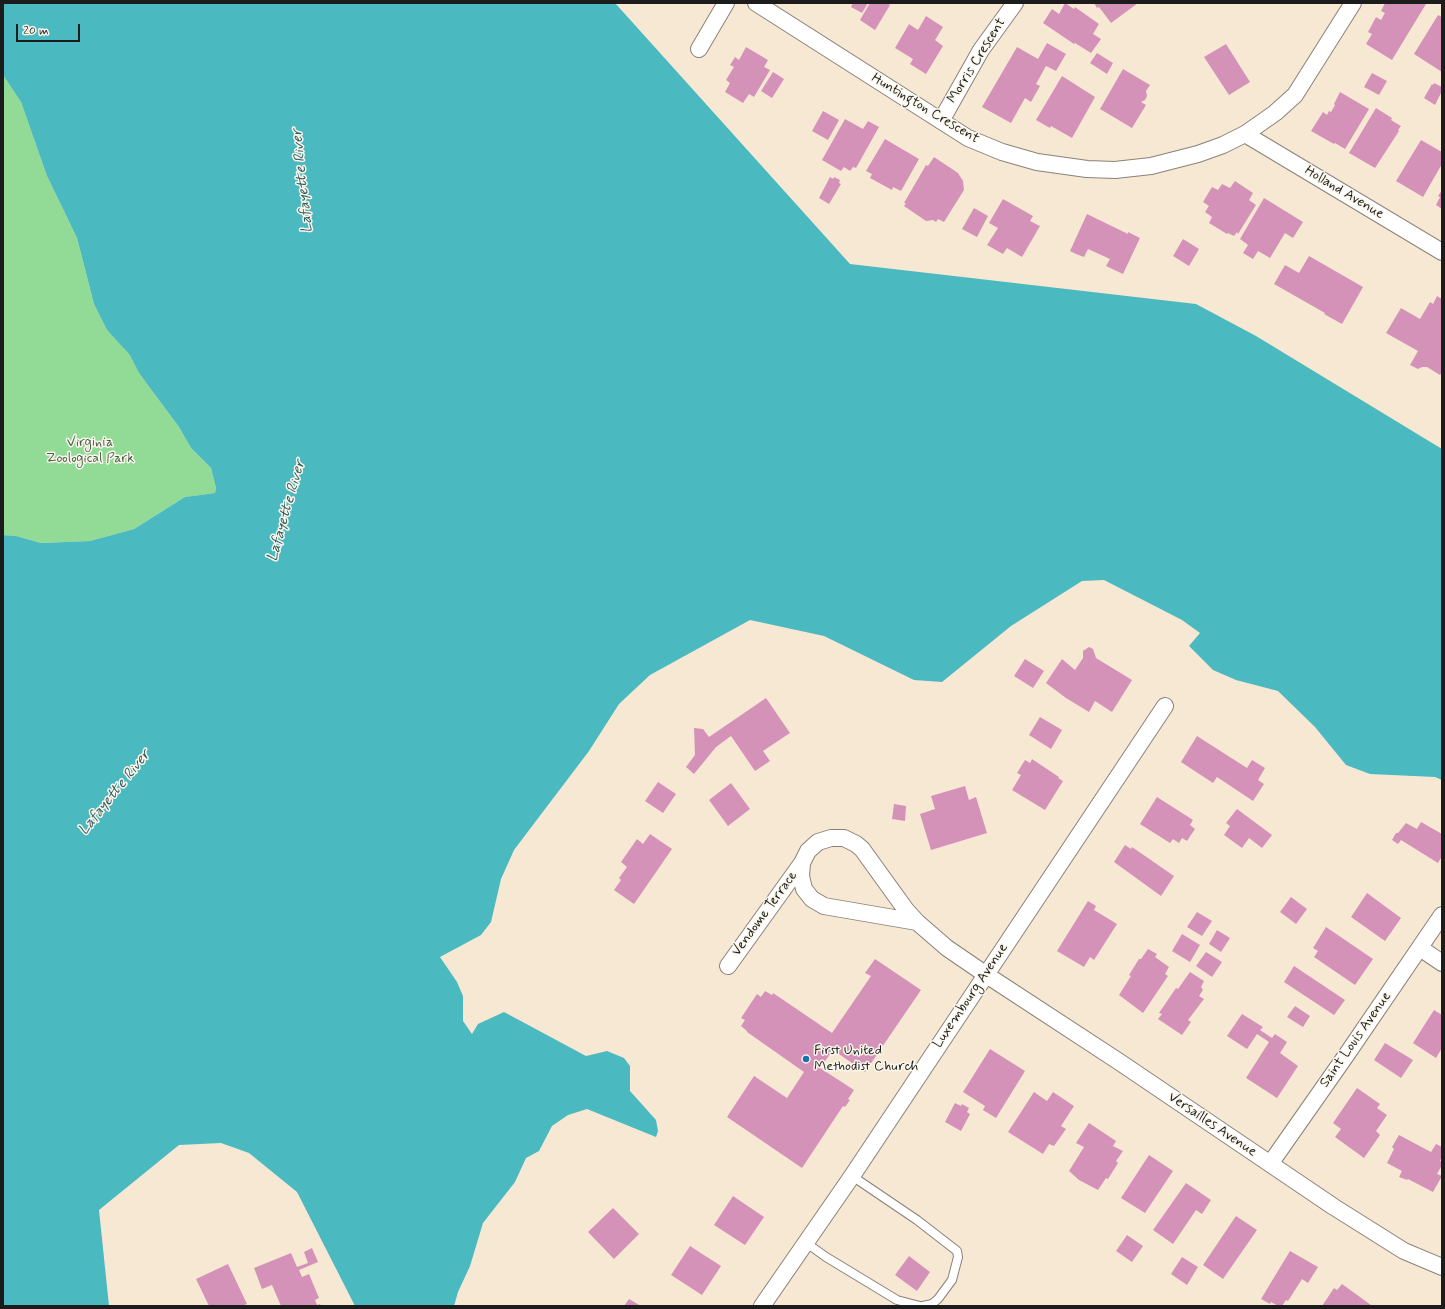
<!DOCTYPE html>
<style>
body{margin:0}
#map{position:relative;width:1445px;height:1309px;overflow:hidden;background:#f7e8d4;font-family:Mynerve,sans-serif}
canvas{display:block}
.frame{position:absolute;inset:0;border:4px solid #1c1c1c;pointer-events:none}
.scale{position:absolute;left:16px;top:24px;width:64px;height:18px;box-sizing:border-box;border:2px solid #1c1c1c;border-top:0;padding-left:5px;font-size:12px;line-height:14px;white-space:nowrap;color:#1c1c1c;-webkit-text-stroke:3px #fbf7ec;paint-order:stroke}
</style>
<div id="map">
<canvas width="1445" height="1309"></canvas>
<div class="frame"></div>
<div class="scale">20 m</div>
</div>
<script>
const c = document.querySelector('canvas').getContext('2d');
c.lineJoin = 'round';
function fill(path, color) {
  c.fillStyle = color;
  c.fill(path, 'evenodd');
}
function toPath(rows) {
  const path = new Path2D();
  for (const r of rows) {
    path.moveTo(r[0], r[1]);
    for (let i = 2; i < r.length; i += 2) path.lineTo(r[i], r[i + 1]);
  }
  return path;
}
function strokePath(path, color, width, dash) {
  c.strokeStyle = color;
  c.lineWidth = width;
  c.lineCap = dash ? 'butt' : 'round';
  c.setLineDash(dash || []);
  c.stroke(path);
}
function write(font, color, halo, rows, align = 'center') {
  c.font = font + ' Mynerve,sans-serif';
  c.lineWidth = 3;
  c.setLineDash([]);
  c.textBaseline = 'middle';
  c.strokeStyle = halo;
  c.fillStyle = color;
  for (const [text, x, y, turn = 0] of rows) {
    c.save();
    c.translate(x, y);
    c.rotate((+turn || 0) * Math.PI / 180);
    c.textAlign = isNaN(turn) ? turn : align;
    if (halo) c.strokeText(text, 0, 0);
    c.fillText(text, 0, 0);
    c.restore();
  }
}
const green = toPath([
 [3,75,21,102,47,176,77,238,94,304,107,330,131,355,139,373,179,427,191,448,211,468,216,488,215,493,185,497,134,529,90,541,41,543,16,536,3,535]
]);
const water = toPath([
 [3,3,615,3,850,264,1196,304,1256,336,1442,449,1442,780,1435,777,1370,774,1346,765,1315,727,1278,691,1236,680,1213,670,1189,646,1200,633,1182,620,1104,580,1082,581,1011,626,942,682,914,680,824,636,750,620,650,675,619,704,589,751,514,850,501,879,491,922,481,935,440,957,457,982,463,996,463,1021,472,1034,478,1024,504,1012,586,1056,607,1051,624,1058,630,1066,630,1091,656,1120,658,1131,656,1137,587,1109,568,1115,552,1126,539,1151,526,1158,515,1182,483,1223,470,1266,458,1292,454,1306,355,1306,297,1192,249,1153,221,1143,179,1145,99,1210,109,1306,3,1306,3,535,16,536,41,543,90,541,134,529,185,497,215,493,216,488,211,468,191,448,179,427,139,373,130,355,107,330,94,304,77,238,47,176,21,102,3,75]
]);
const building = toPath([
 [853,3,868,3,862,13,851,7],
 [870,3,887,3,890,5,875,30,860,20],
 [1065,3,1074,9,1075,7,1099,24,1093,34,1101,39,1091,53,1075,43,1074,44,1043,23,1052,9,1059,14],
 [1094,3,1138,3,1111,23,1099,7,1097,8],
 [1385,3,1426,4,1392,60,1366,44,1372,34,1368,32,1376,17,1381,20,1385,13,1381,11],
 [1438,15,1442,17,1442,72,1414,54],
 [926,16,943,27,935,40,943,46,926,74,910,64,913,59,895,48,909,24,918,30],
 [1047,43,1066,54,1056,71,1046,66,1036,84,1040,86,1031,102,1025,98,1011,123,982,107,1017,47,1038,59],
 [1226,44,1250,82,1229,95,1204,57],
 [746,47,768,60,764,67,770,70,754,97,749,94,743,103,725,92,730,83,726,80,734,67,730,65,735,57,739,60],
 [1097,53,1113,63,1107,74,1090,63],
 [1123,69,1150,85,1146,91,1147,96,1145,100,1141,102,1146,105,1132,128,1100,109],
 [773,72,784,79,772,98,761,91],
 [1372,73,1387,81,1379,95,1364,87],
 [1062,76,1095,97,1072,138,1051,126,1050,128,1036,120],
 [1434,83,1442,87,1442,91,1435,105,1424,98,1432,84,1433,85],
 [1340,92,1369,109,1345,149,1335,143,1334,144,1311,131,1323,112,1327,115,1329,111,1331,112,1335,105,1334,104],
 [1376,108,1392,118,1391,120,1401,126,1398,130,1399,131,1375,168,1349,153],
 [823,111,839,120,828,140,812,131],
 [845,119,863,129,868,121,879,127,856,168,853,167,850,171,844,167,841,171,822,160],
 [885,139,919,159,901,191,893,187,892,190,870,178,872,174,866,171],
 [1421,140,1442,152,1442,164,1423,197,1396,181],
 [934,157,958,173,963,181,964,190,944,222,938,219,936,222,933,220,926,221,904,206,906,203,904,203,926,165,928,166],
 [830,177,833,179,834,177,840,180,839,183,841,184,829,204,819,198],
 [1235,181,1253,193,1249,200,1256,205,1238,234,1237,232,1234,236,1228,233,1227,234,1209,223,1212,217,1205,212,1209,206,1203,202,1212,187,1218,190,1222,184,1230,188],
 [1442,190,1442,209,1436,205,1440,197,1438,196],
 [1264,198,1303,222,1293,238,1285,233,1270,258,1258,251,1253,259,1243,253,1248,245,1240,239],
 [1003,199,1033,216,1030,221,1040,226,1022,257,1007,248,1003,254,987,245,998,228,989,223],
 [974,208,988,216,977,237,962,229],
 [1087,214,1128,234,1128,232,1140,238,1123,274,1106,266,1110,259,1088,249,1084,257,1076,254,1070,251],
 [1183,239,1199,249,1189,266,1173,256],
 [1309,256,1363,287,1342,324,1324,314,1325,313,1274,284,1285,265,1299,273],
 [1437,296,1442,299,1442,372,1440,375,1427,367,1422,367,1418,369,1410,365,1418,351,1386,333,1401,308,1420,319,1430,302,1433,304],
 [1089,647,1093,649,1096,658,1132,680,1112,712,1095,701,1089,712,1066,698,1046,683,1062,659,1075,670,1083,658,1083,651],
 [1025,659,1044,671,1033,688,1014,676],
 [766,698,790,733,763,751,770,761,755,771,731,736,716,747,694,774,686,767,695,755,694,728,703,729,709,737],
 [1040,717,1062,730,1051,749,1029,735],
 [1197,736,1247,768,1252,760,1265,768,1258,780,1264,784,1253,801,1217,777,1213,783,1181,762],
 [1032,759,1059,777,1058,778,1063,781,1045,810,1012,790,1021,775,1017,773,1025,760,1030,763],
 [658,782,676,794,663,813,645,801],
 [731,783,750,809,728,826,709,800],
 [965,786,969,800,976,797,987,833,931,850,920,814,935,809,931,796],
 [1157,797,1193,820,1190,825,1195,829,1187,841,1182,838,1179,843,1173,839,1170,843,1140,824],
 [894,804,906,806,905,821,892,819],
 [1237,809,1272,835,1262,848,1249,838,1242,848,1224,835,1230,826,1226,823],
 [1421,822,1442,834,1442,856,1438,863,1401,840,1398,844,1392,840,1396,833,1398,833,1406,823,1417,829],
 [650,834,672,849,634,904,614,890,621,880,619,878,627,867,621,862,637,839,643,844],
 [1125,845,1131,849,1132,847,1174,876,1161,896,1114,862],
 [1367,893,1401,918,1385,941,1351,917],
 [1291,897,1307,909,1296,924,1280,912],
 [1088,901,1096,906,1094,910,1117,924,1094,960,1090,957,1084,967,1057,951],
 [1197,912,1212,921,1202,936,1187,927],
 [1326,927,1373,959,1355,985,1314,957,1318,951,1313,948],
 [1217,930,1230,938,1221,952,1209,944],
 [1182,934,1200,945,1190,962,1172,951],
 [1148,949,1157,954,1155,957,1169,967,1165,974,1168,976,1143,1013,1119,995,1131,976,1129,975,1139,959,1141,959],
 [1206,952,1222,962,1212,977,1196,966],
 [875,959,921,990,865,1072,833,1050,820,1068,854,1090,848,1099,850,1100,845,1107,843,1106,802,1168,727,1117,754,1076,787,1098,804,1072,747,1032,747,1031,741,1026,745,1020,741,1018,757,994,761,997,765,991,772,995,773,993,832,1033,871,976,865,973],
 [1294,966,1345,1000,1334,1015,1284,982],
 [1190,972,1204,981,1201,987,1203,990,1199,996,1204,999,1188,1020,1191,1022,1182,1035,1158,1019,1162,1014,1159,1013,1176,988,1178,989],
 [1295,1006,1310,1016,1303,1027,1287,1017],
 [1434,1010,1442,1015,1442,1048,1436,1058,1413,1043],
 [1242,1014,1263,1027,1260,1030,1272,1038,1275,1034,1287,1042,1280,1053,1298,1066,1277,1098,1246,1078,1269,1042,1257,1034,1247,1049,1227,1036],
 [1385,1043,1413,1060,1401,1078,1374,1060],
 [990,1049,1025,1071,996,1118,983,1110,985,1106,963,1092],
 [1357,1088,1380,1104,1377,1108,1387,1115,1376,1131,1380,1135,1364,1158,1335,1137,1341,1129,1333,1123],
 [1034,1092,1047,1101,1053,1092,1074,1106,1061,1126,1066,1129,1054,1146,1049,1144,1043,1154,1008,1132],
 [955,1103,961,1106,962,1104,969,1108,967,1112,970,1114,961,1131,945,1122],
 [1089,1123,1116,1141,1113,1146,1123,1151,1116,1161,1118,1163,1108,1179,1106,1178,1098,1190,1079,1180,1069,1171,1084,1147,1076,1143],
 [1399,1135,1431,1152,1436,1144,1442,1147,1442,1156,1440,1161,1442,1162,1442,1165,1437,1174,1442,1176,1433,1192,1408,1179,1407,1180,1399,1177,1402,1171,1387,1163,1394,1149,1392,1147],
 [1149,1155,1173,1171,1145,1213,1121,1198],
 [1186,1183,1211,1200,1202,1214,1196,1210,1173,1244,1153,1230],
 [733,1196,764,1217,745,1245,714,1225],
 [613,1208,639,1234,614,1259,588,1232],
 [1236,1216,1257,1230,1223,1279,1203,1265],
 [1127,1235,1143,1246,1132,1262,1116,1251],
 [690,1246,721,1266,702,1295,671,1275],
 [312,1248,318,1262,299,1270,302,1277,309,1274,319,1298,315,1300,317,1305,320,1304,321,1306,281,1306,272,1285,262,1289,254,1268,291,1253,297,1267,308,1263,304,1252],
 [1290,1251,1318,1267,1308,1283,1302,1279,1288,1301,1286,1300,1282,1306,1278,1306,1271,1302,1270,1304,1261,1299],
 [909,1256,930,1272,917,1291,895,1275],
 [1182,1257,1198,1267,1187,1285,1171,1274],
 [228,1264,247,1304,242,1306,209,1306,196,1279],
 [1342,1284,1371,1305,1370,1306,1322,1306,1334,1288,1337,1290],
 [629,1299,641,1306,624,1306]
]);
const service = toPath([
 [852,1176,917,1220,957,1251,958,1257,952,1280,938,1299,932,1304,923,1306],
 [805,1242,826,1257,897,1300,920,1306]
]);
const minor = toPath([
 [756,3,968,138,1002,152,1037,162,1087,169,1115,170,1151,166,1198,154,1223,145,1245,134,1275,113,1295,95,1353,3],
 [699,49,726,3],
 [941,121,981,50,1015,3],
 [1245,134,1442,252],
 [917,922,906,910,862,849,856,844,844,838,831,838,818,842,808,851,802,863,801,876,804,889,812,899,824,906,917,922,947,948,985,974,1118,1061,1334,1207,1404,1251,1442,1267],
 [1420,948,1442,963],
 [728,966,802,863],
 [1270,1164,1345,1057,1442,915],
 [762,1306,852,1176,1165,706]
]);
const markers = [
 [806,1059,4,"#1f6fb2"]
];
const streetNames = [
 ["Morris Crescent",977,61,-58],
 ["Huntington Crescent",925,109,31],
 ["Holland Avenue",1344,193,31],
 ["Vendome Terrace",765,914,-54],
 ["Luxembourg Avenue",971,996,-56],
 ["Saint Louis Avenue",1356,1040,-55],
 ["Versailles Avenue",1212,1125,34]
];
const parkNames = [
 ["Virginia",90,443],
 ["Zoological Park",90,459]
];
const poiNames = [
 ["First United",814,1051],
 ["Methodist Church",814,1067]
];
const waterNames = [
 ["Lafayette River",303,181,-96],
 ["Lafayette River",287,511,-74],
 ["Lafayette River",115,793,-51]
];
fill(green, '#91db97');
fill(water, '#4ab9c0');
fill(building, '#d592b9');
strokePath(service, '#8a8278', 10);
strokePath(minor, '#8a8278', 18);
strokePath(service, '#fff', 8);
strokePath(minor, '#fff', 16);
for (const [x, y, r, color] of markers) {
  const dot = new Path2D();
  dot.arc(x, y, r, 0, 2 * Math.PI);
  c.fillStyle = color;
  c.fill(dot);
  strokePath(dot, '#fbf7ec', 1.5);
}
write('14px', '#1c1c1c', '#fbf7ec', streetNames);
write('14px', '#455f47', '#fbf7ec', parkNames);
write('14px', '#1c1c1c', '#fbf7ec', poiNames, 'left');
write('italic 15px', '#2e5b5e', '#fbf7ec', waterNames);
</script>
